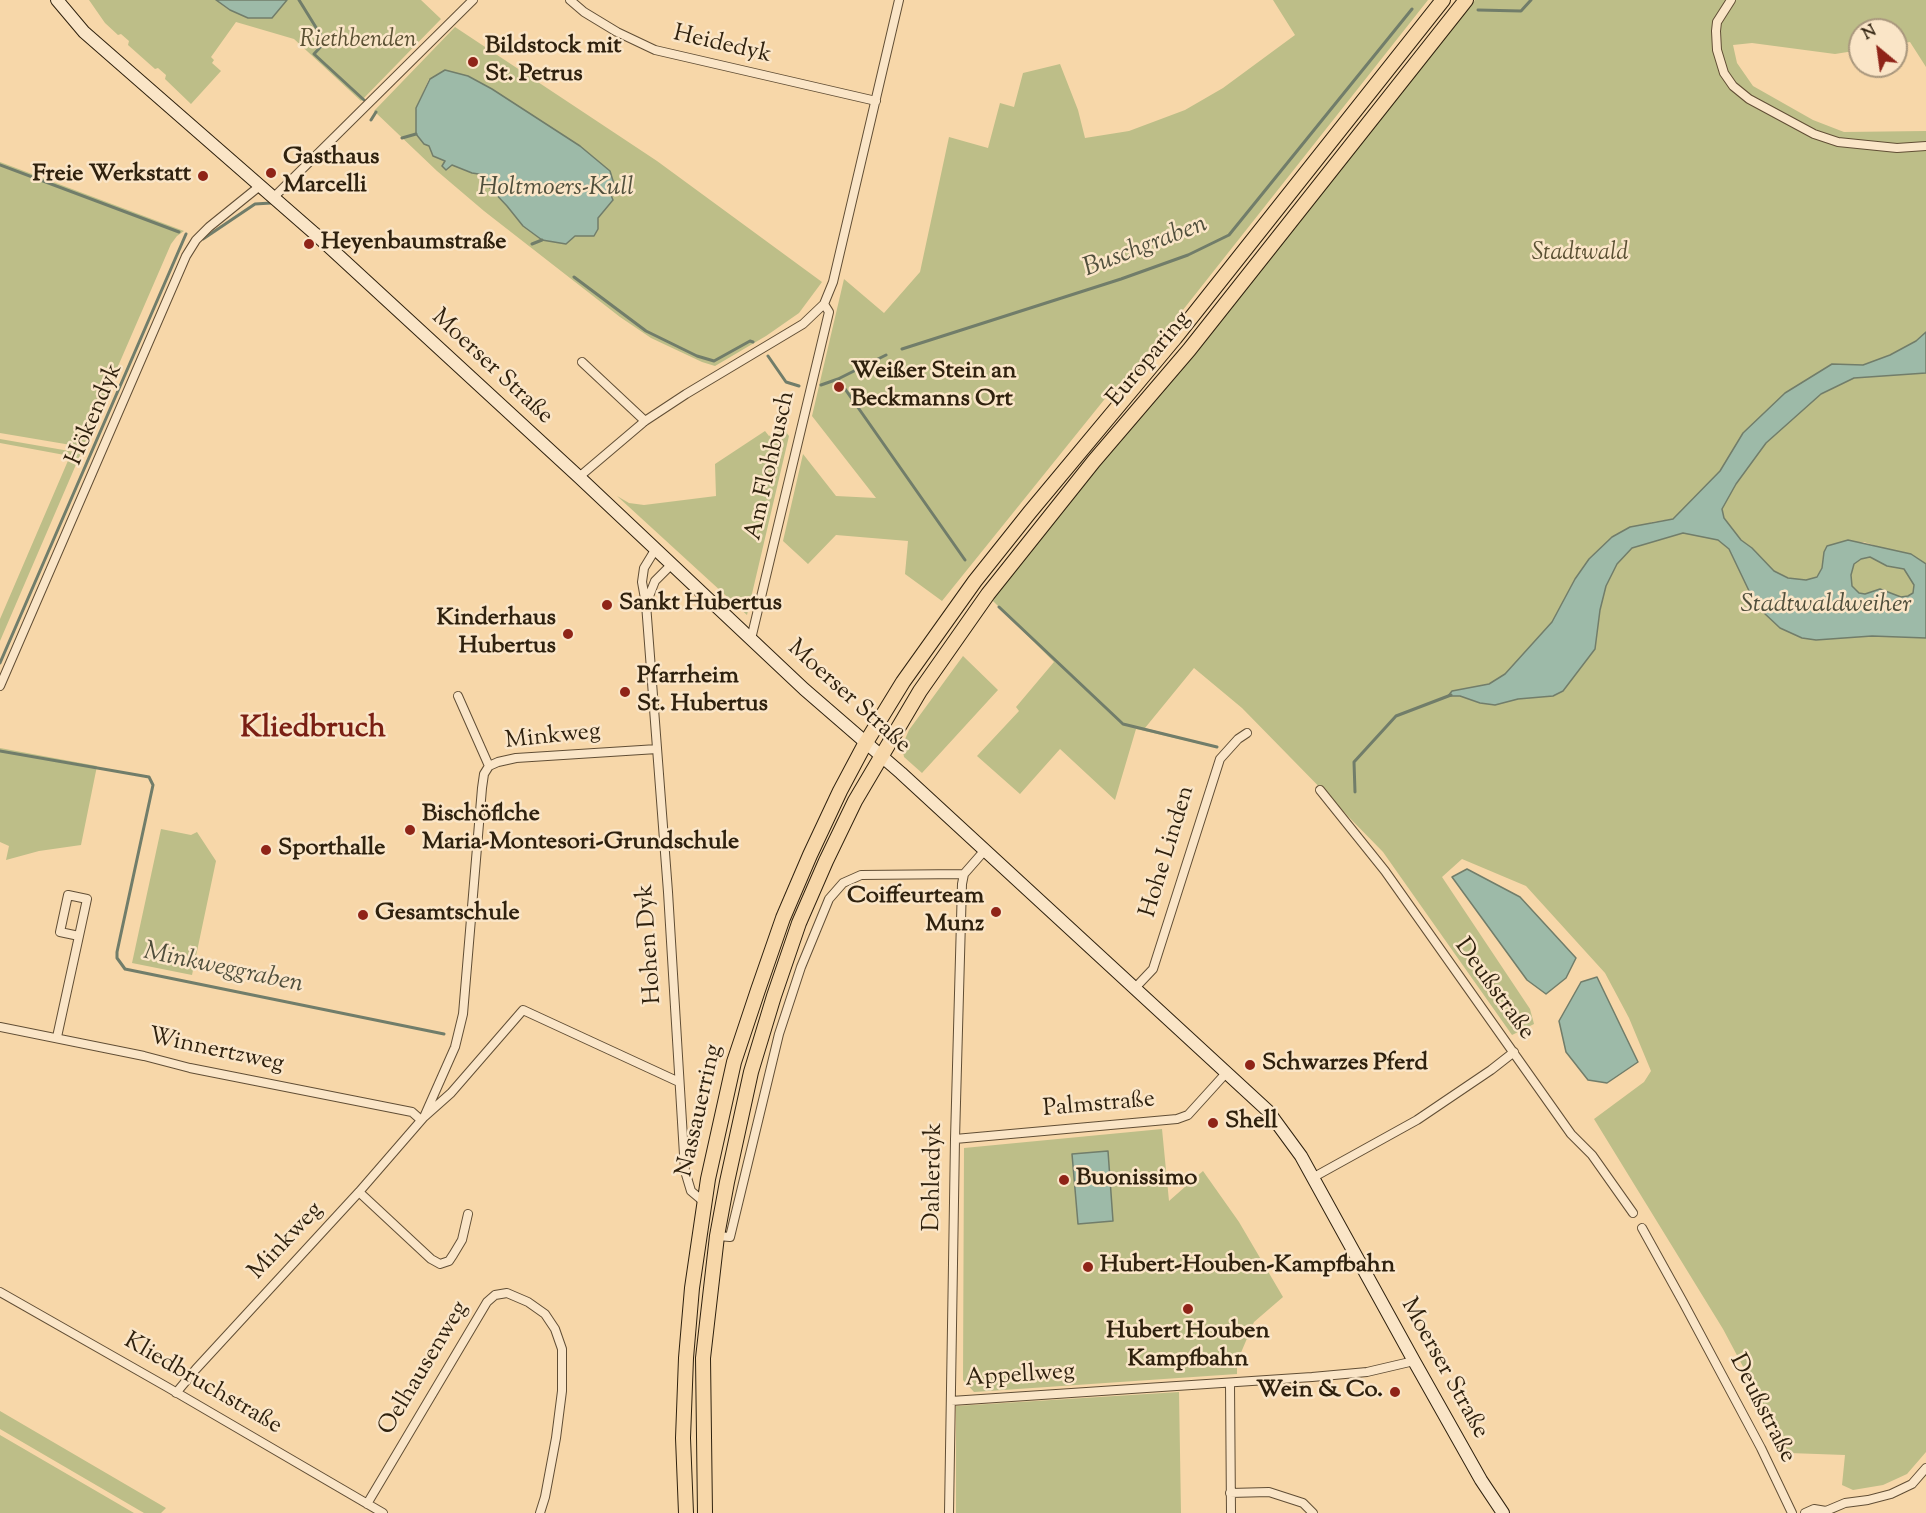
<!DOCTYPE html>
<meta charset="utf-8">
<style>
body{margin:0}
#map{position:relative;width:1926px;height:1513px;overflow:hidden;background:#f7d7a9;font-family:"Sorts Mill Goudy",serif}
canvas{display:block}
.north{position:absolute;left:1848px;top:18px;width:60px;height:60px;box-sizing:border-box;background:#fae5c7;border:2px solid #a9977d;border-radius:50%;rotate:331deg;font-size:16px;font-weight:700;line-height:24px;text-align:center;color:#2f210e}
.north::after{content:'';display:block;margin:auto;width:21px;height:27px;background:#8f2418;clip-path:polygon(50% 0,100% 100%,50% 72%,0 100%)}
</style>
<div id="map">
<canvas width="1926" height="1513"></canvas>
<div class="north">N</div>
</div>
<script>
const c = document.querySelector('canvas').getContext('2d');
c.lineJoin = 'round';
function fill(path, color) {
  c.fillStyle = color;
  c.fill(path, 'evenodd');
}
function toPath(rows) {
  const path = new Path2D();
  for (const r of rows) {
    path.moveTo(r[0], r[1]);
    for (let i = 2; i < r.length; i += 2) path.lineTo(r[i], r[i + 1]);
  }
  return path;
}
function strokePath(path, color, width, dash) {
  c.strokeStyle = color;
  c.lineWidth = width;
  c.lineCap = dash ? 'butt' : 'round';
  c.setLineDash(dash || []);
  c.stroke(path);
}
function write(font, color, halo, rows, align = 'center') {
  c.font = font + ' "Sorts Mill Goudy",serif';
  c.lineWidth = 5;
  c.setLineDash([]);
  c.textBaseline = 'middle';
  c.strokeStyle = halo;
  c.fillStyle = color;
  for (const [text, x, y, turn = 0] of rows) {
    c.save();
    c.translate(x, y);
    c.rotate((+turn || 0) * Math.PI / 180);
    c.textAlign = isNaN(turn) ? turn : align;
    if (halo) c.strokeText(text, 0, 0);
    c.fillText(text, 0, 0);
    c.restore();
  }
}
const green = toPath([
 [89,0,421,0,441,19,361,101,294,39,236,22,211,57,214,60,212,63,221,71,191,104,165,79,166,75,158,68,155,69,128,45,129,41,121,34,118,35,105,23],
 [1273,0,1428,0,1156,344,1133,372,1112,390,942,601,905,574,908,541,836,535,808,564,783,541,803,454,836,496,876,498,812,416,844,279,884,313,920,272,949,137,988,148,1000,103,1014,107,1023,73,1060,64,1078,110,1085,138,1129,131,1185,110,1223,88,1295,35],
 [1475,0,1926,0,1926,67,1910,42,1896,44,1896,30,1860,30,1860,50,1835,54,1752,43,1733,45,1737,63,1753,86,1813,120,1844,132,1926,131,1926,332,1916,341,1890,355,1863,365,1831,364,1743,433,1720,471,1673,519,1652,522,1589,559,1575,579,1552,622,1505,674,1489,684,1473,688,1494,705,1518,699,1600,610,1606,586,1617,564,1632,548,1683,533,1718,540,1729,549,1733,557,1802,638,1816,640,1872,636,1926,638,1926,1452,1907,1474,1883,1485,1853,1490,1842,1485,1845,1455,1789,1453,1723,1329,1594,1119,1644,1082,1651,1071,1629,1018,1605,973,1526,886,1462,859,1442,877,1530,1009,1534,1024,1512,1035,1383,852,1242,708,1194,668,1145,728,1214,746,1209,746,1136,729,1115,800,1060,749,1020,794,977,756,1019,711,1016,707,1054,662,992,600,1049,527,1197,348],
 [455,27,657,161,822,282,799,313,766,336,715,366,702,362,651,338,620,317,484,211,437,171,374,111],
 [429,79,492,89,580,146,613,201,598,218,598,229,575,236,507,206,490,188,485,175,472,173,433,156,429,146,416,134,416,108],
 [0,162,184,231,177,236,171,244,83,447,0,433],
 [1926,373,1926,564,1920,560,1864,542,1824,552,1822,568,1817,577,1806,580,1788,578,1774,571,1752,548,1741,540,1724,518,1722,509,1726,498,1750,463,1766,443,1796,416,1821,394,1837,385,1854,378],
 [783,428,789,436,747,615,617,496,629,503,644,505,716,496,715,464,765,431,769,436],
 [0,439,81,453,0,641,0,619,70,456,0,443],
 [1870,557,1887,566,1904,569,1914,585,1913,593,1908,596,1901,597,1880,589,1865,594,1859,593,1852,586,1851,575,1854,564,1861,559],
 [963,656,998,690,922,773,904,757,902,746,909,730],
 [0,748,97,766,81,845,39,851,6,860,9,846,0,842],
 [161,829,191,835,197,832,216,861,192,975,132,963],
 [1162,1129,1169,1201,1203,1171,1239,1222,1283,1297,1254,1322,1237,1362,1237,1374,974,1392,963,1380,964,1148],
 [1179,1392,1181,1513,956,1513,956,1406],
 [0,1411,166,1508,161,1513,144,1513,0,1429],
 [0,1435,134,1513,0,1513]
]);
const water = toPath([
 [216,0,287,0,272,18,248,18,230,10,216,0],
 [445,70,468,76,492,89,580,146,610,171,614,184,609,190,613,200,598,218,598,229,594,236,575,236,566,244,542,240,523,226,507,206,490,188,485,175,472,173,452,165,446,170,442,166,445,161,433,156,429,146,424,144,416,134,416,108,430,79,445,70],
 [1926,332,1926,373,1854,378,1821,394,1766,443,1736,484,1722,509,1724,518,1741,540,1752,548,1774,571,1788,578,1806,580,1817,577,1822,568,1824,552,1827,546,1848,540,1911,554,1926,564,1926,638,1872,636,1816,640,1802,638,1780,628,1763,612,1751,595,1729,549,1718,540,1683,533,1632,548,1617,564,1606,586,1600,610,1595,649,1563,691,1553,696,1518,699,1495,705,1480,703,1460,696,1448,696,1452,691,1489,684,1505,674,1552,622,1575,579,1589,559,1612,537,1630,527,1673,519,1720,471,1743,433,1785,393,1832,364,1863,365,1890,355,1916,341,1926,332],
 [1870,557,1887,566,1904,569,1914,585,1913,593,1908,596,1901,597,1880,589,1865,594,1859,593,1852,586,1851,575,1854,564,1861,559,1870,557],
 [1467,869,1520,897,1576,958,1566,978,1546,994,1527,980,1452,877,1467,869],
 [1597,977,1638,1062,1607,1083,1588,1080,1566,1052,1559,1021,1581,982,1597,977],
 [1108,1151,1113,1221,1078,1224,1072,1154,1108,1151]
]);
const stream = toPath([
 [299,0,325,42,314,54,364,100],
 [1478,10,1521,11,1531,0],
 [371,120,376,112],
 [402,138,416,134],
 [0,165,179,232],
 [203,239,255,204,271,203],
 [532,244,542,240],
 [574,277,646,331,697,356,714,361,750,341,753,342],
 [902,349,1121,279,1188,255,1229,235,1412,9],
 [768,356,786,382,799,386],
 [838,379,965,560],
 [821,385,838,379,886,355],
 [999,607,1123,724,1217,747],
 [0,663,186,234],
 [0,751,149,777,153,785,117,952,117,958,125,969,444,1034],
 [1355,792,1354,762,1396,716,1451,695]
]);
const street = toPath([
 [570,0,584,12,617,32,655,50,876,101],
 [1731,0,1717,22,1716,31,1717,50,1724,73,1733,86,1749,99,1814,134,1838,142,1897,148,1926,146],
 [274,197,473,0],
 [582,362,645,421],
 [579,477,645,421,686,394,803,324,824,304,833,282,899,0],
 [655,550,644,568,642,582,646,604,668,892,685,1171,691,1191,704,1202],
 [646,604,655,581,671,565],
 [751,639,829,312,824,304],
 [0,686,186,256,196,240,209,227,261,185],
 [458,696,489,766],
 [657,749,516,758,498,762,489,766,484,774,482,788,463,1014,455,1047,424,1117,451,1093,523,1010,679,1082],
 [1320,790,1385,871,1571,1134,1592,1155,1633,1213],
 [1135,988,1153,969,1220,759,1238,739,1247,733],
 [0,1027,144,1056,190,1068,412,1112,421,1120],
 [57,1037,79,936,87,899,68,895,60,932,79,936],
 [955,1139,1177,1119,1188,1115,1227,1072],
 [1314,1177,1417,1120,1491,1070,1514,1052],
 [359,1192,431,1259,440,1264,449,1261,453,1255,462,1240,468,1214],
 [1642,1228,1683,1302,1761,1448,1792,1513],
 [717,1236,730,1237,779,1034,801,967,829,899,843,883,861,875,964,874],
 [0,1292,167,1387,383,1513],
 [1230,1384,1231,1513],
 [176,1393,196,1369,359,1192,424,1117],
 [951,1401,1312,1377,1367,1372,1414,1361],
 [1230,1493,1269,1492,1303,1503,1313,1513],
 [367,1504,487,1302,495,1295,507,1293,528,1302,545,1314,555,1329,562,1349,562,1391,556,1438,545,1497,540,1513],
 [949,1513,955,1139,962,884,964,874,985,850],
 [1805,1513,1814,1509,1826,1511,1845,1503,1868,1500,1891,1494,1912,1484,1926,1468]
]);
const secondary = toPath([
 [57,0,84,32,314,233,579,477,804,689,901,773,1268,1111,1301,1156,1414,1361,1481,1480,1503,1513]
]);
const primary = toPath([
 [686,1513,683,1438,686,1358,692,1288,708,1179,734,1062,758,990,783,918,810,855,840,791,865,744,903,682,975,581,1030,512,1175,338,1443,0],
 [705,1513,703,1358,717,1236,727,1182,751,1072,774,996,799,923,826,861,855,801,920,691,988,594,1094,461,1189,350,1466,0]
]);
const markers = [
 [473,62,6,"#8f2418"],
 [271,173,6,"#8f2418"],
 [203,176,6,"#8f2418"],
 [309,244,6,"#8f2418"],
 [839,387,6,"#8f2418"],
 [607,605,6,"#8f2418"],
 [568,634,6,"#8f2418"],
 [625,692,6,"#8f2418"],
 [410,830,6,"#8f2418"],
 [266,850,6,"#8f2418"],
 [996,912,6,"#8f2418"],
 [363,915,6,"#8f2418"],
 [1250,1065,6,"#8f2418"],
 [1213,1123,6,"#8f2418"],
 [1064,1180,6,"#8f2418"],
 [1088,1267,6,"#8f2418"],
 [1188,1309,6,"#8f2418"],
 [1395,1392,6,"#8f2418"]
];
const parkNames = [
 ["Riethbenden",358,42],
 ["Stadtwald",1580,255]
];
const streetNames = [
 ["Heidedyk",722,46,13],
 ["Europaring",1150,360,-50],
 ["Moerser Straße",491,368,43],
 ["Hökendyk",96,415,-67],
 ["Am Flohbusch",772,466,-77],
 ["Moerser Straße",848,698,42],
 ["Minkweg",553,738,-6],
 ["Hohe Linden",1169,852,-73],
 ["Hohen Dyk",651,944,-94],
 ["Deußstraße",1493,990,54],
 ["Winnertzweg",216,1052,12],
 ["Palmstraße",1099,1106,-5],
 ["Nassauerring",701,1111,-77],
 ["Dahlerdyk",935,1177,-89],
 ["Minkweg",287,1242,-47],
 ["Oelhausenweg",425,1369,-59],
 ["Moerser Straße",1443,1369,61],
 ["Appellweg",1020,1377,-4],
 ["Kliedbruchstraße",202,1385,30],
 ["Deußstraße",1761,1409,63]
];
const poiNames = [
 ["Bildstock mit",485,48],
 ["St. Petrus",485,76],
 ["Gasthaus",283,159],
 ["Marcelli",283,187],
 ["Freie Werkstatt",191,176,"right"],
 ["Heyenbaumstraße",321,244],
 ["Weißer Stein an",851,373],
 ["Beckmanns Ort",851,401],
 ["Sankt Hubertus",619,605],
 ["Kinderhaus",556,620,"right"],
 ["Hubertus",556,648,"right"],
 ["Pfarrheim",637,678],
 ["St. Hubertus",637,706],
 ["Bischöflche",422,816],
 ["Maria-Montesori-Grundschule",422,844],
 ["Sporthalle",278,850],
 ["Coiffeurteam",984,898,"right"],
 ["Munz",984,926,"right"],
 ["Gesamtschule",375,915],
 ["Schwarzes Pferd",1262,1065],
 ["Shell",1225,1123],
 ["Buonissimo",1076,1180],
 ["Hubert-Houben-Kampfbahn",1100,1267],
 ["Hubert Houben",1188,1333,"center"],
 ["Kampfbahn",1188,1361,"center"],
 ["Wein & Co.",1383,1392,"right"]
];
const waterNames = [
 ["Holtmoers-Kull",556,190],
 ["Buschgraben",1146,248,-21],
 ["Stadtwaldweiher",1826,607],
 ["Minkweggraben",223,970,12]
];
const districtNames = [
 ["Kliedbruch",313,731]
];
fill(green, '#bdbe88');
fill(water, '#9dbaa8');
strokePath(water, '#717d6a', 1.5);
strokePath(stream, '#717d6a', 3);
strokePath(street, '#614e35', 10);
strokePath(secondary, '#2f210e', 14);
strokePath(primary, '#2f210e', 16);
strokePath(street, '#fae5c7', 8);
strokePath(secondary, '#fae5c7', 12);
strokePath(primary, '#f7d7a9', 14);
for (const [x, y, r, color] of markers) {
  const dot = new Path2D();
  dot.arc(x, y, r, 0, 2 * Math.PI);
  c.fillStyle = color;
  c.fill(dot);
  strokePath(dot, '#fae5c7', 2);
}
write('italic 24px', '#5a5033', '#fae5c7', parkNames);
write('24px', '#2f210e', '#fae5c7', streetNames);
write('bold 24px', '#2f210e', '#fae5c7', poiNames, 'left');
write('italic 26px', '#504f3c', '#fae5c7', waterNames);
write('bold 30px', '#7a1f14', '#fae5c7', districtNames);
</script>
